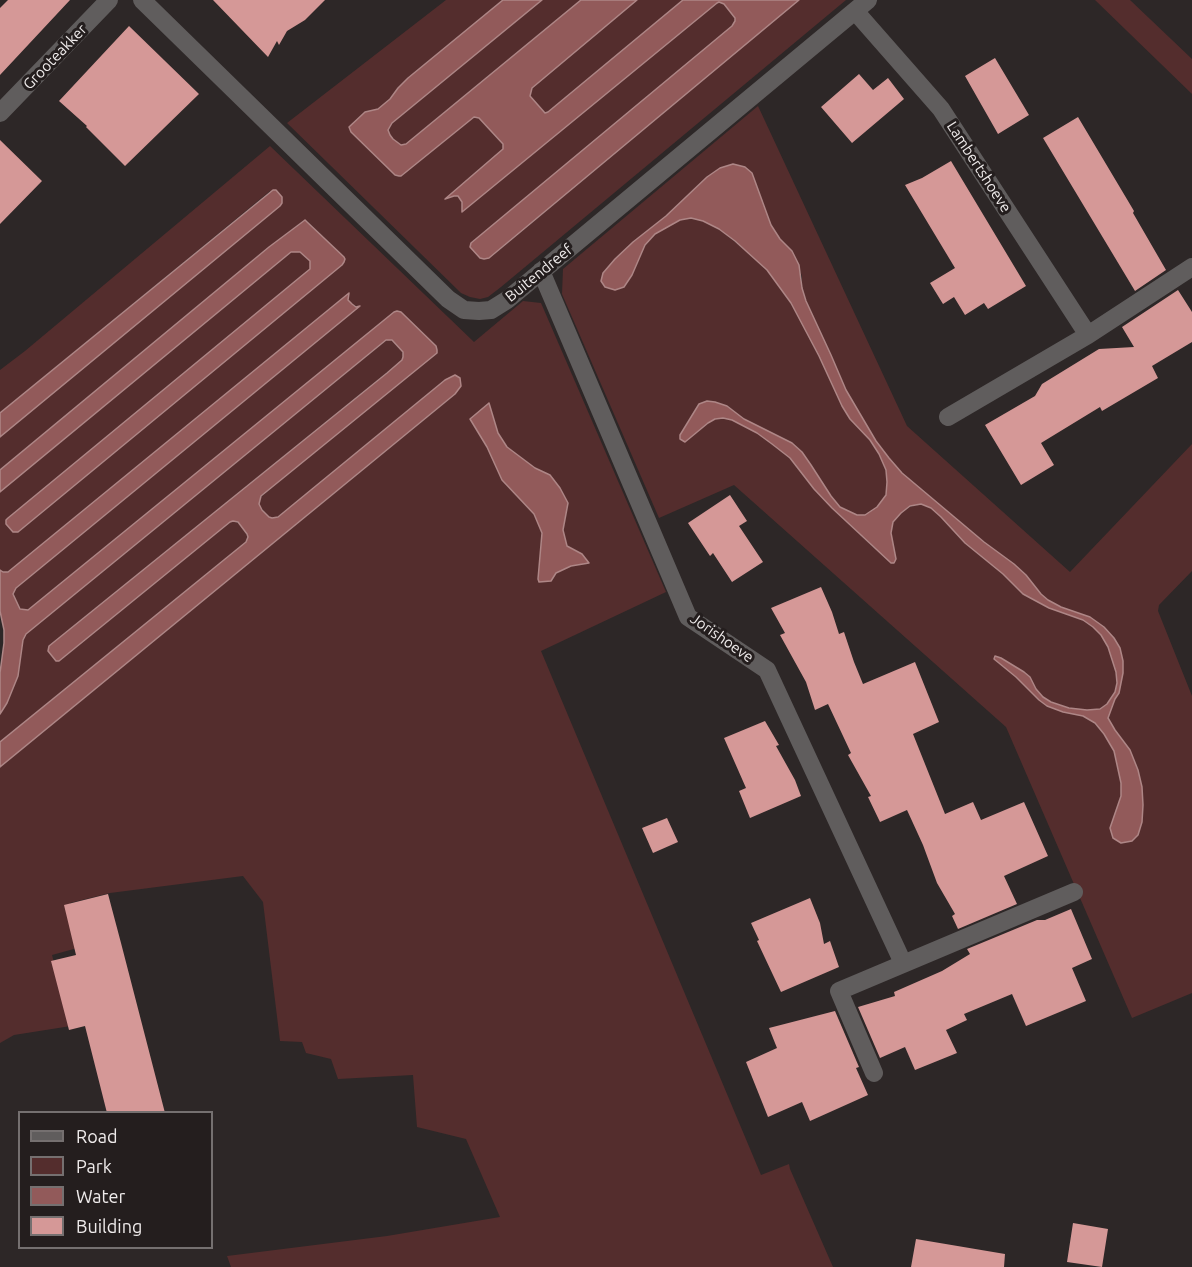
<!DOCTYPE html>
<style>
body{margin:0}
#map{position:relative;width:1192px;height:1267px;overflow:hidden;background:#2d2727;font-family:Ubuntu,sans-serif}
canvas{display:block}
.legend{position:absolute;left:18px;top:1111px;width:195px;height:138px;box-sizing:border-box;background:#241e1e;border:2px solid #757070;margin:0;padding:8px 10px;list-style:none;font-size:18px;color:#efebeb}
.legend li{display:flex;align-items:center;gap:12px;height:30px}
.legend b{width:30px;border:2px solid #757070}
</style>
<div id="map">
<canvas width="1192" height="1267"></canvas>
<ul class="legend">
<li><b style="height:8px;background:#605d5d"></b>Road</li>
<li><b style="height:16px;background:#542d2d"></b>Park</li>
<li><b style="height:16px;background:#925a5a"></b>Water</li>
<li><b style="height:16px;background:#d59897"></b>Building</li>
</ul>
</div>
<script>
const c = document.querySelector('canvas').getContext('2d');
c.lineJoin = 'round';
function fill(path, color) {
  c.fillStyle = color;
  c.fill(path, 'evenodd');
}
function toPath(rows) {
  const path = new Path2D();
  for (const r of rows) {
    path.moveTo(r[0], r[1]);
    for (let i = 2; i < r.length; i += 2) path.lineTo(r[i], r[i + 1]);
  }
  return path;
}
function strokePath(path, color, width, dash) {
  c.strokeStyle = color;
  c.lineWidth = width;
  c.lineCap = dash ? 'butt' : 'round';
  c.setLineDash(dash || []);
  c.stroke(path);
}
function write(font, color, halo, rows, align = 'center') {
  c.font = font + ' Ubuntu,sans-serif';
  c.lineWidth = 6;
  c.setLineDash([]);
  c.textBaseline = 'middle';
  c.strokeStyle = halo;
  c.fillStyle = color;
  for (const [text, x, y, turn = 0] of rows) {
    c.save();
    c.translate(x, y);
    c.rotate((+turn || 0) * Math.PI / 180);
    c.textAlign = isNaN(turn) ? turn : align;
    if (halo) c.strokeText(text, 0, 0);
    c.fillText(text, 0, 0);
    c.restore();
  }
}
const green = toPath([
 [446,0,503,0,408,78,398,88,390,99,378,109,365,112,351,132,395,175,399,176,401,176,474,117,479,118,503,144,503,149,447,198,454,196,458,196,462,202,462,211,717,3,719,2,724,4,735,18,735,23,732,26,490,258,799,0,846,0,501,287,488,297,480,299,470,297,461,293,287,123],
 [542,0,581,0,406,144,401,145,393,139,388,133,388,130,392,123],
 [637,0,683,0,548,112,543,112,530,96,532,88],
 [1095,0,1130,0,1192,59,1192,94],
 [758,106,907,426,1070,572,1192,444,1192,571,1159,605,1158,611,1192,696,1192,993,1132,1018,1006,727,734,485,659,518,562,294,563,269],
 [707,177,757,186,763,206,771,225,780,239,792,251,802,276,802,288,806,301,831,355,846,390,876,441,889,458,902,473,984,542,1014,564,1026,575,1041,594,1048,600,1114,638,1119,692,1115,699,1108,718,1115,730,1122,739,1138,770,1142,787,1143,805,1116,811,1121,796,1121,783,1114,751,1104,734,1094,723,1083,716,1063,712,997,662,1001,658,1024,672,1030,677,1036,689,1043,697,1055,704,1069,708,1087,710,1100,709,1107,704,1115,692,1117,683,1116,672,1108,647,1101,635,1093,627,1083,620,1023,594,1003,574,965,543,941,517,931,508,921,504,910,507,901,513,893,522,891,533,896,559,874,548,832,508,814,489,790,458,772,444,757,433,732,420,723,418,715,419,708,423,685,442,680,435,699,404,727,406,744,419,792,443,802,452,811,465,831,496,840,507,857,515,865,515,877,507,886,495,887,482,886,470,879,454,870,440,850,419,842,406,819,356,791,303,767,270,751,255,719,229,703,221,691,218,680,220,655,234,645,246,632,275,633,242,666,216],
 [270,146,474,342,523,301,541,303,666,592,541,651,761,1175,789,1164,790,1169,833,1267,231,1267,227,1256,387,1236,500,1217,466,1139,417,1127,413,1075,338,1079,331,1059,306,1053,302,1042,280,1041,263,902,243,876,110,893,70,903,81,947,52,955,71,1026,14,1035,0,1043,0,767,452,397,445,380,278,517,272,518,269,517,259,505,261,497,436,346,401,312,28,610,22,610,18,607,13,594,16,588,359,307,352,304,348,300,348,294,8,573,3,572,0,570,0,492,291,252,300,252,310,261,310,269,299,278,6,524,13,532,18,532,344,262,344,257,307,221,303,221,269,247,0,470,0,437,282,203,270,191,0,413,0,370,25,351],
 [488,404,498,434,507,447,535,468,550,475,560,488,568,503,563,531,567,546,582,554,588,563,571,566,556,573,551,581,538,578,542,533,534,514,502,480,487,447,470,419],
 [388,339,393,341,402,350,403,357,402,360,49,646,59,661,230,522,233,521,240,524,248,537,246,542,0,742,0,714,7,703,18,676,23,639,26,634]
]);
const water = toPath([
 [503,0,542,0,392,123,388,130,390,135,393,139,401,145,406,144,581,0,637,0,532,88,530,96,545,113,548,112,683,0,799,0,489,258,484,259,480,258,470,247,471,243,732,26,735,21,735,18,724,4,719,2,717,3,462,212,462,202,458,196,454,196,445,199,503,149,503,144,479,118,474,117,401,176,399,176,395,175,351,132,349,127,365,112,378,109,390,99,398,88,408,78,503,0],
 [733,164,745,167,752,173,771,225,780,239,792,251,799,265,802,288,806,301,831,355,846,390,876,441,889,458,902,473,984,542,1014,564,1026,575,1041,594,1048,600,1061,607,1090,617,1104,627,1114,638,1120,648,1123,661,1123,673,1119,693,1115,699,1108,718,1115,730,1130,750,1138,770,1142,787,1143,805,1142,822,1138,835,1132,841,1121,843,1113,838,1110,828,1121,796,1121,783,1114,751,1104,734,1095,723,1083,716,1063,712,1047,706,1039,700,1016,677,994,659,995,656,1001,658,1024,672,1030,677,1036,689,1043,697,1051,702,1069,708,1087,710,1100,709,1107,704,1115,692,1117,683,1116,672,1108,647,1101,635,1093,627,1083,620,1049,608,1023,594,1003,574,965,543,941,517,931,508,921,504,910,506,901,513,893,522,891,533,896,559,894,563,891,563,832,508,814,489,790,458,772,444,757,433,732,420,723,418,715,419,708,423,685,442,680,439,680,435,699,404,707,401,715,402,727,406,744,419,792,443,802,452,811,465,831,496,840,507,857,515,865,515,877,507,886,495,887,482,886,470,879,454,870,440,850,419,842,406,819,356,791,303,767,270,735,241,719,229,703,221,691,218,680,220,655,234,645,245,632,275,624,287,615,290,605,287,601,281,603,273,615,259,633,242,666,216,707,177,720,168,733,164],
 [273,190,276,190,282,197,282,203,280,206,0,437,0,413,273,190],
 [305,220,344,257,345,259,344,262,342,265,18,532,13,532,6,524,6,520,8,518,299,278,310,269,310,261,300,252,291,252,0,492,0,470,269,247,305,220],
 [349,293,348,300,352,304,356,307,360,306,16,588,13,594,20,609,28,610,394,312,397,311,401,312,436,346,437,350,437,353,261,496,259,504,262,510,269,517,272,518,278,517,445,380,455,375,460,378,461,386,455,394,0,767,0,742,246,542,248,537,247,534,238,522,233,521,230,522,59,661,56,661,48,651,49,646,387,373,402,360,403,357,403,352,392,340,386,340,26,634,23,640,18,676,7,703,0,714,0,673,4,643,4,630,0,611,0,570,3,572,8,572,349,293],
 [489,403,498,433,507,447,535,468,550,475,560,488,568,503,563,530,567,546,582,554,589,563,571,566,556,573,551,581,539,582,538,579,542,533,534,514,502,480,487,447,470,419,489,403]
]);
const building = toPath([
 [8,0,70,0,0,75,0,8],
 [213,0,325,0,305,20,287,31,279,45,277,41,268,57],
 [129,26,199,94,125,166,86,127,87,126,59,101],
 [995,58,1029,115,998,134,965,76],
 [859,74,873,90,888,78,904,99,852,143,821,107],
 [1078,117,1134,211,1133,213,1166,270,1135,291,1043,138],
 [0,140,42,181,0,224],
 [951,161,1026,286,988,309,984,303,965,315,954,297,943,304,930,283,955,268,905,185,922,178],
 [1178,290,1192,312,1192,342,1152,366,1158,378,1102,411,1100,407,1041,443,1054,465,1021,485,985,425,1035,396,1042,384,1099,349,1134,347,1122,327],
 [730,495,747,521,739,526,763,562,732,582,713,553,710,556,688,523],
 [821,587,832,612,839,634,844,632,854,662,863,684,915,662,939,722,913,734,945,814,973,802,981,820,1024,802,1048,856,1004,876,1017,904,958,929,952,916,955,914,937,883,923,845,907,810,880,822,868,797,871,796,848,755,851,753,828,704,815,710,806,682,780,635,785,633,771,608],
 [765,721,779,745,776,746,795,780,801,796,750,818,739,791,746,788,724,738],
 [667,818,678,842,653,853,642,828],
 [108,894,121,943,165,1113,107,1113,85,1026,69,1030,51,961,76,955,64,905],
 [810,898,820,923,824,944,830,941,839,967,781,992,757,941,759,940,751,923],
 [1071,909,1092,959,1072,968,1086,1001,1026,1026,1012,994,964,1014,967,1020,946,1030,957,1053,915,1070,905,1047,880,1058,858,1007,895,996,894,992,942,971,970,954,967,949,1037,920,1045,920],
 [835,1011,859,1067,856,1068,868,1095,810,1121,802,1102,768,1117,746,1062,777,1048,769,1028],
 [1073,1223,1108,1229,1102,1267,1067,1262],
 [916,1239,1005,1254,1004,1267,911,1267]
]);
const street = toPath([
 [142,0,448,299,464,310,479,311,491,310,507,300,868,0],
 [855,11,941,109,1088,335],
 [0,113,109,0],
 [541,271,688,617,767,670,903,963],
 [948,417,1088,335,1192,267],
 [874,1073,839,991,1074,892]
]);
const streetNames = [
 ["Grooteakker",55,57,-46],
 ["Lambertshoeve",979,167,57],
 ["Buitendreef",539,273,-39],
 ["Jorishoeve",722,638,35]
];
fill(green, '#542d2d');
fill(water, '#925a5a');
strokePath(water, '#ae8686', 1.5);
fill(building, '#d59897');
strokePath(street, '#605d5d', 18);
write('15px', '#efebeb', '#241e1e', streetNames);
</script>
